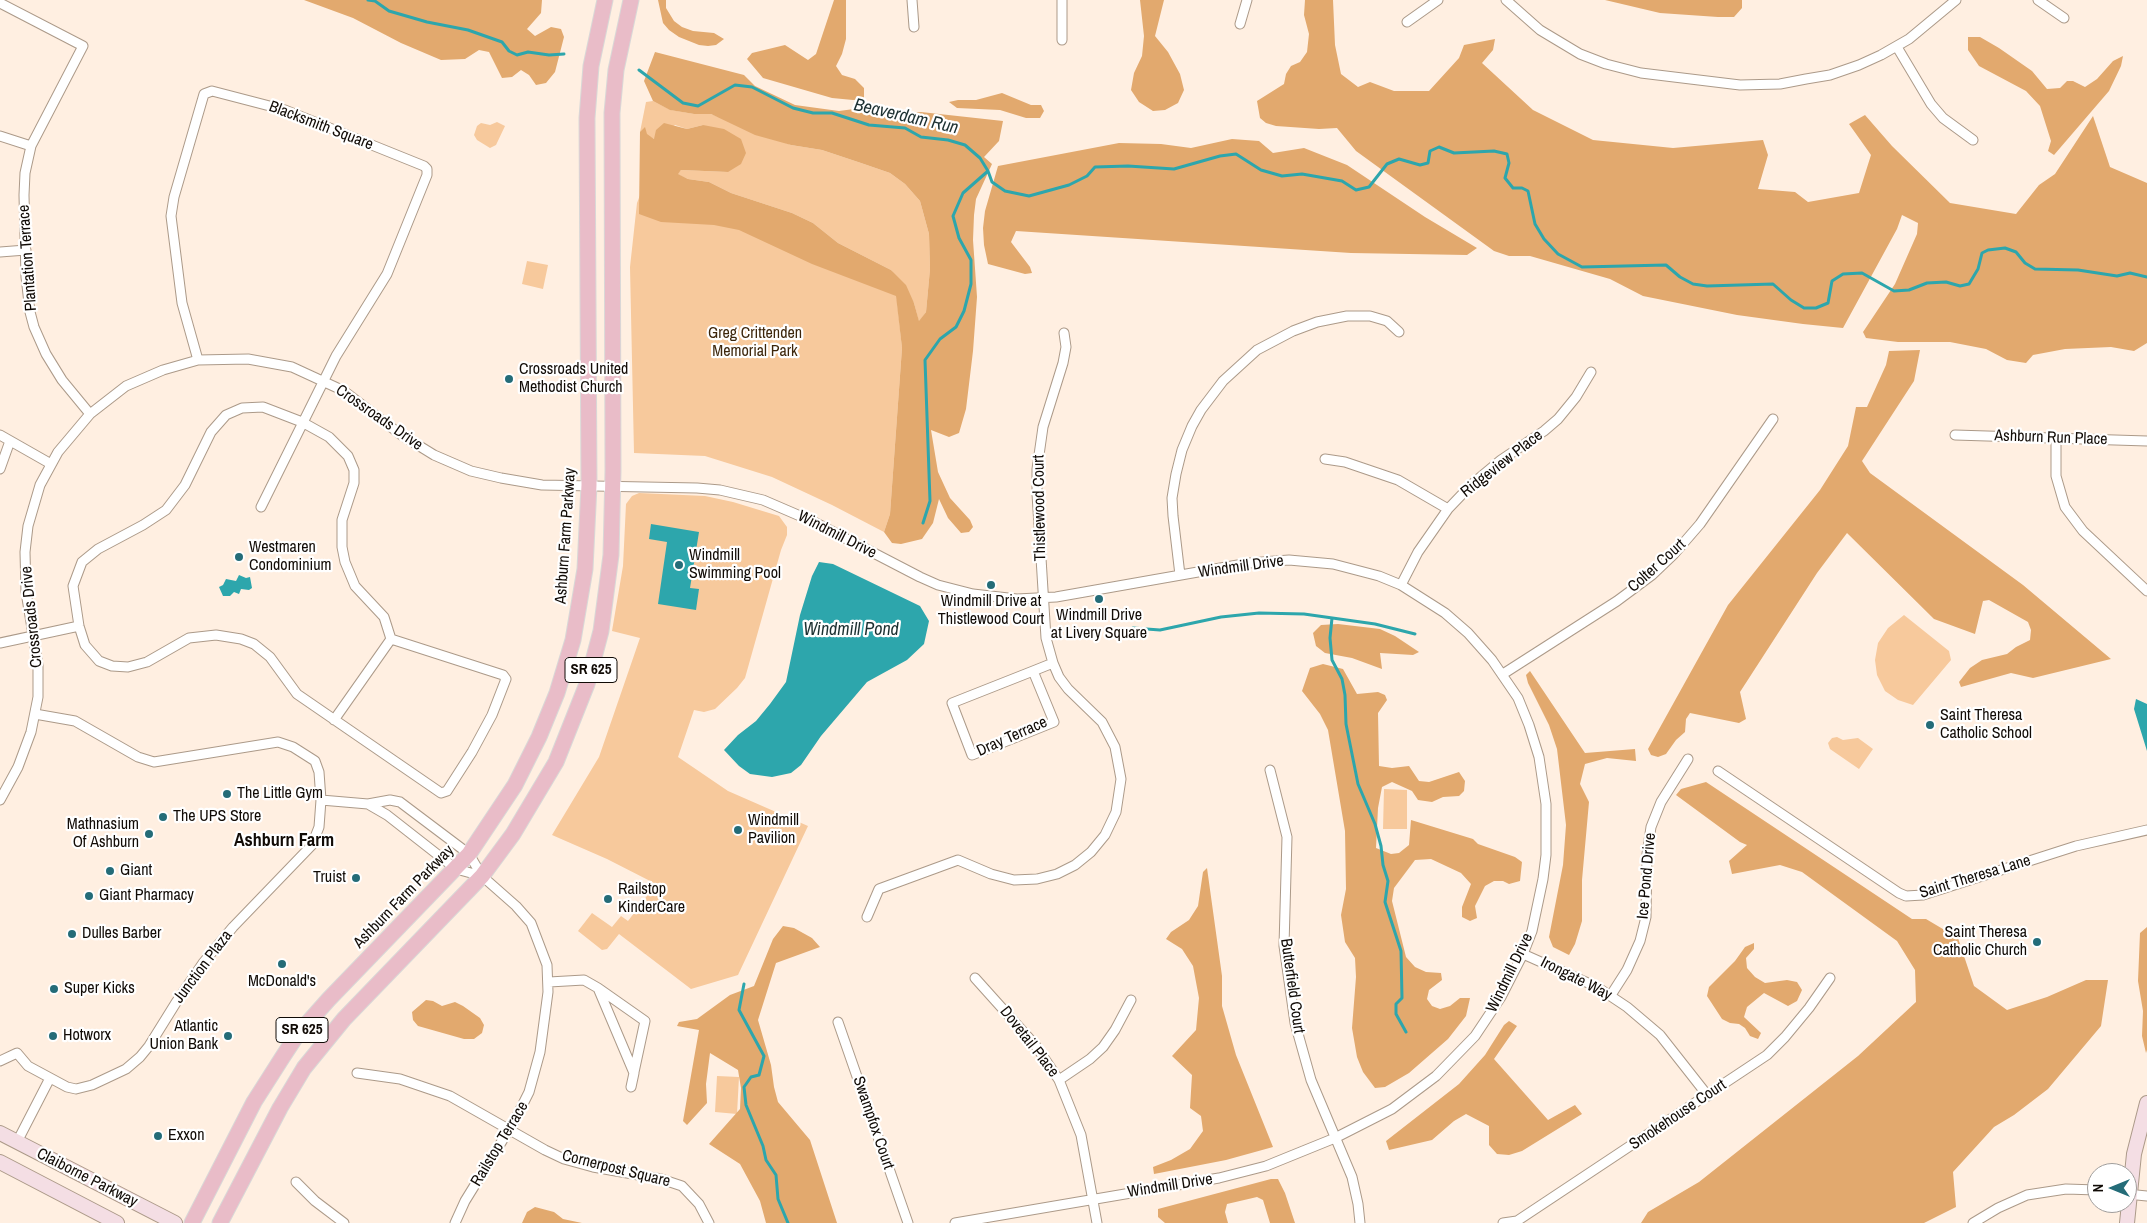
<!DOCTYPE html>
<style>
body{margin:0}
#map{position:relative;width:2147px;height:1223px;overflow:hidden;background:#ffefe1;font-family:"Archivo Narrow",sans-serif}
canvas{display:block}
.north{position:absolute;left:2087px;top:1163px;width:50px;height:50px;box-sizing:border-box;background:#fff;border:1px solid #a09d9b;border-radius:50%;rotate:270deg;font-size:14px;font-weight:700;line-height:20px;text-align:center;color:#110b06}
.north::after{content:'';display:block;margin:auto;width:18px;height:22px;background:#246c78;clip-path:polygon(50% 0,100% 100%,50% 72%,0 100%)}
</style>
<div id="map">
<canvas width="2147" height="1223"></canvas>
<div class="north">N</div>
</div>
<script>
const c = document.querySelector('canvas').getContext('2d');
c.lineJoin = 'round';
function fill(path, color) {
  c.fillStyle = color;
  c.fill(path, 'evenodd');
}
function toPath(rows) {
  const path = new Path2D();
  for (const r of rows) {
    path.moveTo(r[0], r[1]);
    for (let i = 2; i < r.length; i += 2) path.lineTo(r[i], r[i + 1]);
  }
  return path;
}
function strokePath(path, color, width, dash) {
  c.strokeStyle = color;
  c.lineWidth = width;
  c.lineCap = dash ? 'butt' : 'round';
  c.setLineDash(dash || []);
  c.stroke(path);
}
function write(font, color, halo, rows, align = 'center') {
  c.font = font + ' "Archivo Narrow",sans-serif';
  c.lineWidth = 4.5;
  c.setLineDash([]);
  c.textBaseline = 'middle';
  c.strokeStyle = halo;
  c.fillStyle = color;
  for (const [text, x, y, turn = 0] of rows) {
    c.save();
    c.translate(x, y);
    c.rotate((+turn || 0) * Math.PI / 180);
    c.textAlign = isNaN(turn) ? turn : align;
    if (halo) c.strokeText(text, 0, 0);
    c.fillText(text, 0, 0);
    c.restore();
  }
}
const green = toPath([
 [653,101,671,110,694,114,711,114,791,145,822,150,861,163,890,173,905,184,920,201,929,234,930,269,926,312,919,322,914,303,891,270,838,243,813,223,792,213,731,193,709,182,688,179,677,174,681,170,728,172,703,125,687,129,675,125,654,139,640,132,646,102],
 [497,122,505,126,496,145,490,148,477,140,474,135,477,126,481,123,490,125],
 [647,177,895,282,902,348,890,514,884,532,832,505,772,477,705,456,634,453,630,267,637,203],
 [527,261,548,265,543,289,522,284],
 [639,493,705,496,733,502,779,516,787,527,787,535,781,550,745,678,737,688,715,709,704,712,694,710,678,757,728,791,808,826,738,975,691,989,619,934,607,949,602,950,578,931,592,913,612,927,621,916,628,921,656,884,607,859,552,835,599,757,640,638,612,631,623,566,626,504,632,496],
 [1904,615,1949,651,1951,660,1913,705,1898,700,1885,691,1877,675,1875,660,1878,643,1888,628],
 [1837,737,1843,740,1858,738,1873,749,1859,769,1830,749,1828,743,1832,738],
 [1384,789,1407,790,1407,829,1383,829],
 [717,1076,739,1077,737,1114,715,1112]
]);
const forest = toPath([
 [304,0,542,0,541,13,527,29,535,36,551,27,561,29,564,37,555,72,546,83,536,85,529,75,521,70,512,77,502,78,489,52,479,50,465,59,441,60,401,43,353,18],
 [658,0,666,0,666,8,674,21,682,27,693,31,714,33,724,39,716,45,708,46,699,45,679,37,669,30,663,23],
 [834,0,846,0,846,39,842,54,836,66,842,75,855,79,864,88,864,99,853,100,832,98,763,78,747,59,752,53,785,45,808,60,816,54],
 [1140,0,1164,0,1155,36,1168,52,1180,74,1184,90,1178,103,1165,110,1153,111,1139,102,1131,90,1134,73,1142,56,1144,36],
 [1305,0,1333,0,1335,45,1341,74,1358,87,1370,82,1394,91,1429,91,1459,58,1464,45,1495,39,1493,50,1482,63,1533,110,1593,140,1673,148,1763,140,1768,155,1758,189,1795,192,1808,202,1859,193,1871,155,1849,124,1865,115,1892,146,1950,203,2016,214,2039,185,2055,174,2093,116,2110,167,2147,183,2147,343,2134,351,2111,347,2065,349,2033,355,2026,363,2007,360,1986,349,1950,342,1898,342,1866,338,1863,332,1895,284,1917,234,1918,223,1902,215,1897,229,1843,328,1803,324,1737,315,1643,296,1610,279,1530,256,1509,256,1494,251,1356,151,1337,128,1319,129,1276,126,1266,123,1260,118,1257,101,1284,84,1286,74,1291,66,1300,62,1307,52,1309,34,1304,15],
 [1605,0,1742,0,1742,8,1734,17,1718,17,1660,13],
 [1968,37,1980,37,1999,48,2032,71,2047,89,2060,88,2067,81,2073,81,2085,87,2097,79,2113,61,2123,56,2121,66,2109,91,2054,155,2048,151,2051,141,2040,106,2026,91,1979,66,1968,50],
 [655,52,744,75,755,86,795,105,839,111,869,107,900,114,921,112,1003,121,999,141,984,157,992,164,976,199,974,215,973,240,977,297,973,351,966,409,959,433,949,437,931,430,938,472,950,498,970,520,973,527,969,532,961,533,948,518,939,499,933,523,922,539,901,544,892,543,884,532,890,514,902,348,896,296,812,264,739,230,714,225,661,222,639,214,640,132,645,127,647,134,654,139,656,130,664,123,687,129,703,125,724,129,741,139,746,153,741,164,728,172,681,170,678,174,688,179,709,182,731,193,792,213,813,223,838,243,891,270,906,285,914,303,919,321,926,312,930,269,929,234,920,201,905,184,890,173,861,163,822,150,791,145,755,135,711,114,694,114,670,110,653,101,644,81],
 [1002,93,1031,105,1041,105,1044,111,1040,118,1026,118,1000,110,957,108,949,102,958,100,976,100],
 [1232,139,1259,141,1273,153,1304,148,1347,165,1425,217,1477,248,1467,255,1351,253,1016,231,1011,242,1030,267,1032,273,1025,274,988,264,984,245,983,228,985,211,998,166,1119,143,1161,144,1191,148],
 [1920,350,1914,381,1862,461,1870,473,2023,585,2111,659,2033,678,2011,673,1961,687,1959,682,1970,668,1982,660,2007,654,2016,647,2030,640,2031,630,2028,622,1989,600,1983,601,1975,634,1934,619,1847,533,1817,573,1740,692,1746,719,1739,723,1690,713,1686,719,1685,732,1676,740,1666,754,1658,757,1651,755,1648,749,1728,605,1820,490,1848,446,1856,407,1867,407,1886,365,1889,351],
 [1338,624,1380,629,1395,636,1419,652,1413,655,1380,653,1382,669,1352,658,1325,653,1316,646,1313,633,1321,625],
 [1323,664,1343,669,1357,694,1378,692,1385,695,1387,700,1378,713,1379,766,1392,768,1409,766,1419,781,1429,782,1459,772,1465,781,1464,791,1459,796,1443,797,1432,802,1418,800,1412,791,1392,782,1382,787,1378,808,1376,848,1391,854,1399,853,1409,845,1411,820,1473,839,1478,844,1515,857,1522,862,1520,881,1509,884,1503,881,1494,881,1485,886,1475,906,1477,918,1470,921,1462,917,1462,907,1471,884,1461,873,1431,859,1415,860,1394,888,1392,901,1406,957,1415,967,1426,972,1441,973,1442,980,1429,990,1427,999,1432,1006,1440,1009,1450,1006,1460,998,1470,998,1466,1016,1448,1039,1409,1073,1385,1087,1375,1088,1363,1072,1357,1057,1352,1028,1356,977,1355,958,1345,942,1341,915,1346,889,1345,831,1328,730,1320,714,1302,691,1310,668],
 [1530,671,1585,753,1635,749,1636,761,1607,758,1585,764,1580,784,1589,802,1582,880,1582,921,1575,944,1569,955,1553,947,1549,937,1563,865,1566,825,1557,749,1549,725,1528,683,1526,675],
 [1706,782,1912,919,1926,919,1958,938,1974,986,2007,1010,2047,997,2086,980,2108,980,2101,1026,2048,1089,2014,1115,1994,1127,1953,1172,1956,1207,1924,1223,1641,1223,1648,1212,1699,1182,1858,1056,1916,1002,1915,970,1897,941,1802,872,1780,865,1732,874,1729,861,1747,845,1740,842,1676,795,1681,789],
 [1207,868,1222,976,1222,1006,1236,1055,1273,1147,1226,1160,1154,1174,1153,1167,1171,1160,1190,1149,1203,1131,1201,1116,1190,1108,1192,1075,1172,1056,1196,1030,1199,998,1193,966,1182,949,1166,939,1171,932,1189,920,1198,906,1203,872],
 [783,926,794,928,812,938,820,947,776,963,758,1020,771,1065,774,1087,778,1102,810,1140,837,1223,766,1223,760,1201,740,1164,709,1144,740,1109,741,1088,738,1070,710,1053,706,1084,707,1103,687,1125,683,1121,699,1030,677,1026,679,1022,697,1019,730,995,754,986,773,939],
 [2147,927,2147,1050,2146,1053,2142,1036,2143,1011,2138,981,2140,933],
 [1754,943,1754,949,1746,958,1747,968,1755,977,1765,983,1787,980,1797,982,1802,990,1797,1001,1788,1006,1764,993,1747,1007,1744,1017,1761,1033,1758,1039,1750,1036,1745,1028,1739,1024,1730,1023,1722,1019,1707,996,1709,987,1735,961,1745,947],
 [426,1000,433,1001,442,1006,455,1002,463,1006,480,1018,484,1025,482,1033,474,1039,464,1039,418,1026,413,1020,412,1012],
 [1509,1021,1517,1026,1494,1059,1548,1120,1575,1105,1582,1114,1522,1151,1509,1155,1497,1154,1489,1145,1489,1126,1466,1114,1454,1121,1432,1140,1389,1150,1386,1141,1459,1084,1485,1055,1504,1025],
 [1271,1179,1278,1179,1285,1193,1295,1223,1270,1223,1263,1200,1257,1197,1227,1204,1225,1212,1228,1223,1165,1223,1158,1217,1158,1209],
 [535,1207,554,1212,563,1219,582,1223,522,1223,527,1212]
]);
const water = toPath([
 [651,524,699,532,690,588,699,589,696,610,658,604,667,542,649,539],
 [819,562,833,564,920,606,929,621,924,644,907,660,867,682,821,736,801,765,791,773,772,777,750,774,739,766,724,750,738,735,756,721,770,704,786,682,800,615,812,576],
 [239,575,246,578,250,577,252,588,249,590,241,589,239,594,234,592,230,596,223,596,219,587,223,585,226,579,236,581],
 [2136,699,2147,704,2147,751,2134,709]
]);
const stream = toPath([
 [368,0,375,1,389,11,427,22,468,30,502,42,509,51,517,55,528,52,549,55,564,54],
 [639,70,683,103,698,106,735,85,752,87,793,108,813,113,832,113,869,125,905,128,921,137,948,140,965,145,980,158,988,171,992,182,1005,191,1029,196,1069,185,1087,176,1095,167,1128,166,1174,169,1220,156,1236,154,1261,170,1282,176,1302,174,1342,181,1356,190,1369,187,1387,164,1399,159,1420,165,1428,163,1430,151,1439,147,1454,153,1494,151,1507,154,1509,163,1505,178,1513,188,1522,188,1528,191,1535,224,1544,239,1558,254,1582,267,1666,265,1680,277,1693,284,1707,286,1773,284,1791,300,1804,308,1816,308,1828,303,1832,281,1843,274,1862,273,1894,291,1909,290,1927,283,1946,282,1960,286,1969,284,1978,269,1982,253,1988,250,2005,248,2016,252,2025,263,2035,269,2078,270,2117,276,2130,273,2147,277],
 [923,523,930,501,925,360,940,339,956,327,964,311,971,284,971,260,959,238,953,216,963,193,988,171],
 [1332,618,1330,638,1332,660,1342,679,1345,695,1346,724,1358,784,1375,824,1381,846,1383,865,1388,881,1385,902,1401,951,1402,998,1396,1004,1396,1014,1406,1032],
 [1133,628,1160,630,1221,617,1259,613,1304,614,1375,624,1415,634],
 [744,984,739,1010,764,1056,759,1075,751,1077,744,1087,746,1105,763,1146,766,1160,776,1175,778,1199,788,1223]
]);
const minor = toPath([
 [912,0,914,27],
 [1506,0,1540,30,1580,54,1606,64,1641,73,1740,85,1780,84,1806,79,1830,75,1859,65,1881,55,1909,39,1956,0],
 [2038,0,2064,18],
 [0,3,83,46,31,146,0,136],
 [1407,22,1438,0],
 [1240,24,1247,0],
 [1062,40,1062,0],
 [1897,47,1931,104,1943,118,1973,140],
 [31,146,25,173,24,195,26,277,30,312,34,327,46,354,62,380,90,414],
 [0,252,26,250],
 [198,360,182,303,171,216,174,197,204,94,212,91,285,110,424,166,427,169,427,175,387,274,336,356,261,507],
 [263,407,302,422,329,437,348,456,354,470,354,483,342,520,342,547,345,562,355,586,384,617,391,639,503,675,506,679,492,715,472,752,447,791,441,793,297,694,270,657,254,644,241,639,216,635,189,638,147,662,128,667,112,666,99,661,85,645,79,626,73,586,82,562,98,549,143,525,166,510,185,485,211,432,226,415,242,408,263,407],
 [0,435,51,464],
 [1955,435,2147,441],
 [2056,438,2056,476,2065,507,2083,531,2147,591],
 [1325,459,1345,462,1398,480,1448,509],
 [0,469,10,441],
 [1180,575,1173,516,1172,498,1176,474,1182,450,1192,426,1201,410,1223,381,1257,350,1293,331,1317,322,1347,316,1370,316,1387,321,1399,332],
 [1401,585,1418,552,1448,509,1471,485,1501,460,1544,431,1558,419,1576,397,1591,372],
 [0,643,79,626],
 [1033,671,1054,722,972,755,952,703,1033,671],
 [1033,671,1053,663],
 [1503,674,1617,601,1652,575,1674,554,1700,524,1773,419],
 [35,714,75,721,138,757,154,762,278,742,293,747,315,761,319,772,321,800],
 [334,720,391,639],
 [1270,770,1287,837,1284,946,1295,1023,1311,1080,1352,1177,1358,1204,1360,1223],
 [1718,771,1899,893,1906,896,1923,895,2076,846,2147,830],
 [0,800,18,767,31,732,38,697,38,665,26,592,25,552,28,526,40,485,58,452,90,414,126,386,163,370,198,360,248,359,292,367,344,391,400,434,434,455,471,471,501,478,542,485,697,488,720,490,763,500,814,522,920,577,938,585,973,594,1017,599,1056,597,1249,563,1289,560,1333,564,1379,576,1401,585,1445,613,1468,633,1492,660,1518,698,1529,725,1539,757,1546,804,1546,855,1543,879,1532,931,1523,954,1501,997,1475,1036,1436,1076,1392,1109,1335,1138,1266,1166,1219,1178,955,1223],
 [368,804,387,815,456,869,482,876],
 [867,917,879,889,958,860,991,874,1014,880,1037,879,1057,874,1075,865,1091,852,1105,835,1116,812,1121,779,1115,747,1102,722,1068,689,1059,677,1053,663,1046,638,1037,494,1037,469,1043,427,1063,363,1066,347,1064,333],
 [1523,954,1597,987,1627,1007,1660,1035,1708,1096],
 [975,978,1036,1046,1059,1080,1081,1135,1097,1223],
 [549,982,584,980,598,988,634,1073,631,1087],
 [598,988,645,1021,634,1072],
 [1611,995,1627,970,1640,941,1646,917,1647,854,1651,827,1661,802,1688,759],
 [838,1022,908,1223],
 [0,1061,17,1053,28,1066,67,1087,76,1089,92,1085,126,1069,140,1057,149,1046,177,1001,203,963,233,927,312,845,319,827,321,800,368,804,390,800,400,802,469,854,482,876,516,906,531,923,547,965,548,992,540,1052,529,1092,515,1120,465,1201,455,1223],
 [357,1073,400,1079,450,1096,545,1150,564,1159,593,1167,661,1179,682,1186,699,1204,709,1223],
 [1059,1080,1090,1059,1103,1047,1115,1030,1131,1000],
 [17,1142,50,1078],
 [296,1182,315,1201,344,1223],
 [2127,1194,2147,1196],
 [1503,1223,1517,1221,1767,1055,1785,1037,1809,1008,1830,978],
 [1973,1223,1998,1208,2027,1195,2066,1189,2097,1190]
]);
const secondary = toPath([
 [0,1133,175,1223],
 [0,1162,117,1223],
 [2127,1223,2134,1154,2147,1103]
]);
const primary = toPath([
 [192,1223,254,1102,282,1058,297,1035,329,999,469,854,515,785,539,737,557,693,573,640,585,569,589,485,587,118,591,66,605,0],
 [220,1223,280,1108,304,1068,344,1019,482,876,513,834,556,762,587,684,601,631,611,555,613,471,612,113,616,70,631,0]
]);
const markers = [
 [509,379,5,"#246c78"],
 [239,557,5,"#246c78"],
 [679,565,5,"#246c78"],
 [991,585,5,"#246c78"],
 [1099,599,5,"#246c78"],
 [1930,725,5,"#246c78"],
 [227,794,5,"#246c78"],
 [163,817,5,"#246c78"],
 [738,830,5,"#246c78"],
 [149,834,5,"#246c78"],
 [110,871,5,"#246c78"],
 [356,878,5,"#246c78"],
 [89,896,5,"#246c78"],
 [608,899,5,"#246c78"],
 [72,934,5,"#246c78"],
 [2037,942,5,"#246c78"],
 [282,964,5,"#246c78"],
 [54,989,5,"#246c78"],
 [53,1036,5,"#246c78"],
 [228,1036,5,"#246c78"],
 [158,1136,5,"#246c78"]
];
const shields = [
 [591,670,52],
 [302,1030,52]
];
const shieldNames = [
 ["SR 625",591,670],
 ["SR 625",302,1030]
];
const streetNames = [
 ["Blacksmith Square",321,126,21],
 ["Plantation Terrace",28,258,-94],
 ["Crossroads Drive",379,418,35],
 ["Ashburn Run Place",2051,438,2],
 ["Ridgeview Place",1502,464,-38],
 ["Thistlewood Court",1040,508,-91],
 ["Windmill Drive",837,535,27],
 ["Ashburn Farm Parkway",566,536,-86],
 ["Colter Court",1657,566,-42],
 ["Windmill Drive",1241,567,-8],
 ["Crossroads Drive",32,617,-96],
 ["Dray Terrace",1012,737,-24],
 ["Ice Pond Drive",1647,876,-85],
 ["Saint Theresa Lane",1975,877,-17],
 ["Ashburn Farm Parkway",404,897,-46],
 ["Junction Plaza",203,967,-53],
 ["Windmill Drive",1510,973,-64],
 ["Irongate Way",1576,979,27],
 ["Butterfield Court",1292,986,82],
 ["Dovetail Place",1029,1042,52],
 ["Smokehouse Court",1678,1115,-34],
 ["Swampfox Court",873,1123,71],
 ["Railstop Terrace",500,1144,-59],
 ["Cornerpost Square",616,1169,14],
 ["Claiborne Parkway",87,1178,27],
 ["Windmill Drive",1170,1186,-9]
];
const parkNames = [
 ["Greg Crittenden",755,334],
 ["Memorial Park",755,352]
];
const poiNames = [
 ["Crossroads United",519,370],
 ["Methodist Church",519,388],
 ["Westmaren",249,548],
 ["Condominium",249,566],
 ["Windmill",689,556],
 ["Swimming Pool",689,574],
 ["Windmill Drive at",991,602,"center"],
 ["Thistlewood Court",991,620,"center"],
 ["Windmill Drive",1099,616,"center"],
 ["at Livery Square",1099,634,"center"],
 ["Saint Theresa",1940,716],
 ["Catholic School",1940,734],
 ["The Little Gym",237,794],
 ["The UPS Store",173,817],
 ["Windmill",748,821],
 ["Pavilion",748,839],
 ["Mathnasium",139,825,"right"],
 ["Of Ashburn",139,843,"right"],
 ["Giant",120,871],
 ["Truist",346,878,"right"],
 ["Railstop",618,890],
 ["KinderCare",618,908],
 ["Giant Pharmacy",99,896],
 ["Saint Theresa",2027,933,"right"],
 ["Catholic Church",2027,951,"right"],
 ["Dulles Barber",82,934],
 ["McDonald's",282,982,"center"],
 ["Super Kicks",64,989],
 ["Atlantic",218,1027,"right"],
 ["Union Bank",218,1045,"right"],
 ["Hotworx",63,1036],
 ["Exxon",168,1136]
];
const waterNames = [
 ["Beaverdam Run",906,117,13],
 ["Windmill Pond",851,630]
];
const neighbourhoodNames = [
 ["Ashburn Farm",284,841]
];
fill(green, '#f7c99c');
fill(forest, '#e2a96e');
fill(water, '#2da6ac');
strokePath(stream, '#2da6ac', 3);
strokePath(minor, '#ac9a89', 11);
strokePath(secondary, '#ac9a89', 16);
strokePath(primary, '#d9d8d7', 17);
strokePath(minor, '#fff', 9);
strokePath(secondary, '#f4dee4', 14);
strokePath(primary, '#e9bcc8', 15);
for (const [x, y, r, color] of markers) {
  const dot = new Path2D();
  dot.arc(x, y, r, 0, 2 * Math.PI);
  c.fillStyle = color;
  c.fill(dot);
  strokePath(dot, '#fff', 2);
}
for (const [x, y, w] of shields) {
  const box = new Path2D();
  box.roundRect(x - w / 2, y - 12.5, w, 25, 4);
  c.fillStyle = '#fff';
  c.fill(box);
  strokePath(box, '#110b06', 1);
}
write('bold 15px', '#110b06', null, shieldNames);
write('16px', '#110b06', '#fff', streetNames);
write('16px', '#3d260b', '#fff', parkNames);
write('16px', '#110b06', '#fff', poiNames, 'left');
write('italic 18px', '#1c3031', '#fff', waterNames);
write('bold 18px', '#110b06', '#fff', neighbourhoodNames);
</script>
